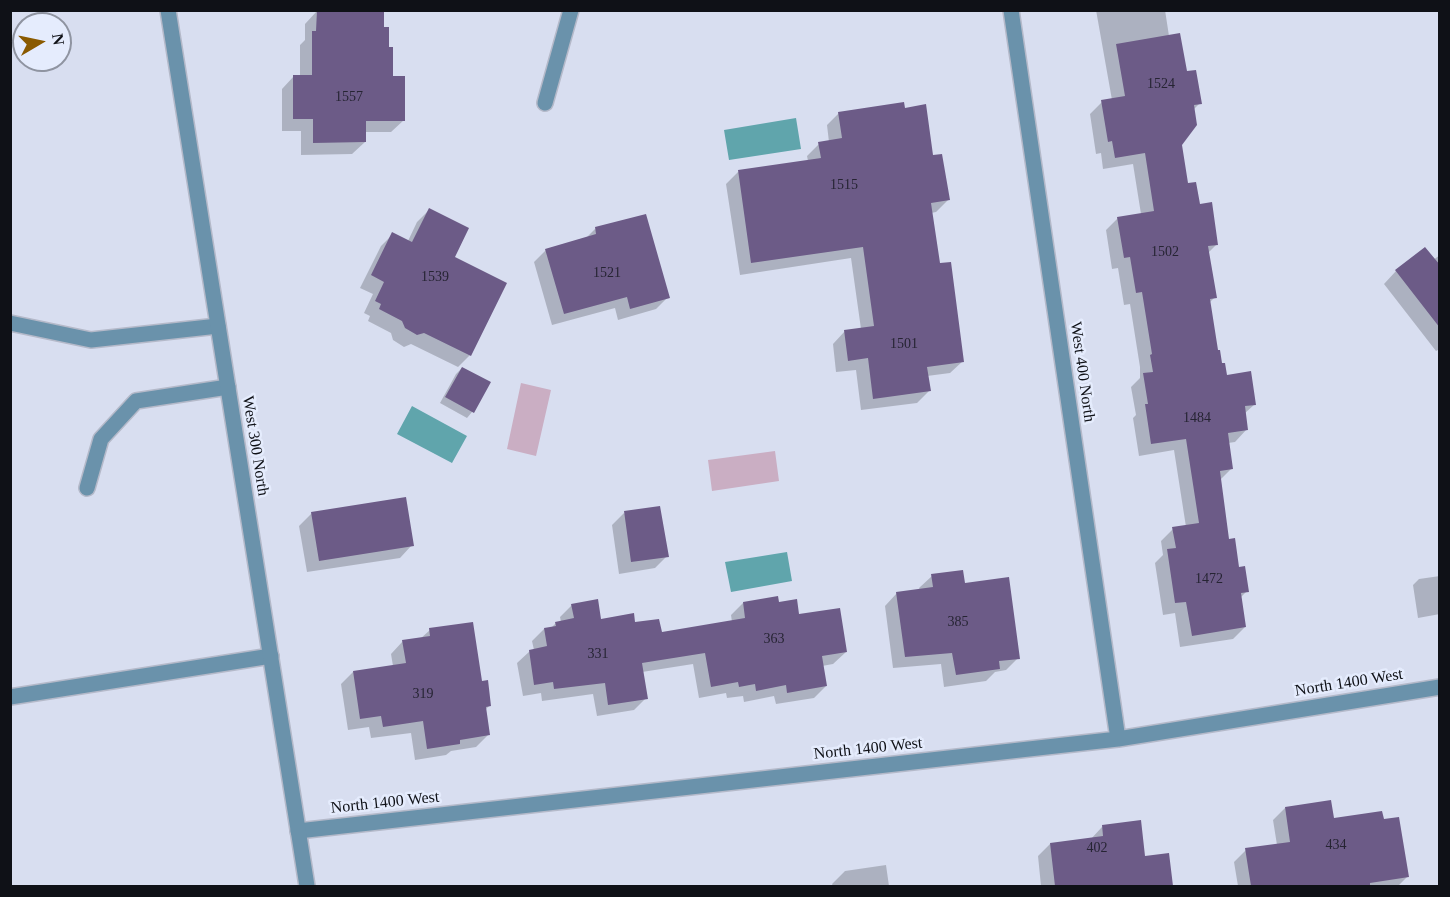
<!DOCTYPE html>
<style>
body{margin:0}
#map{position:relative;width:1450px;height:897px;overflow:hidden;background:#d8def0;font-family:Georgia,serif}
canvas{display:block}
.frame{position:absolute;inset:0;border:12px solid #0f1117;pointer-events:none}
.north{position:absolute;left:12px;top:12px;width:60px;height:60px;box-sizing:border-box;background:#e5ecfd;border:2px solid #8f94a1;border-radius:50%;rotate:81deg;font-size:16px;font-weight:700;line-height:24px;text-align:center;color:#0f1117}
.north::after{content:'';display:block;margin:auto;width:21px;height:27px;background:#8a5a00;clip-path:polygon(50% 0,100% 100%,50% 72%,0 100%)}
</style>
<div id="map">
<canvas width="1450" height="897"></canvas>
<div class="frame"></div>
<div class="north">N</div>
</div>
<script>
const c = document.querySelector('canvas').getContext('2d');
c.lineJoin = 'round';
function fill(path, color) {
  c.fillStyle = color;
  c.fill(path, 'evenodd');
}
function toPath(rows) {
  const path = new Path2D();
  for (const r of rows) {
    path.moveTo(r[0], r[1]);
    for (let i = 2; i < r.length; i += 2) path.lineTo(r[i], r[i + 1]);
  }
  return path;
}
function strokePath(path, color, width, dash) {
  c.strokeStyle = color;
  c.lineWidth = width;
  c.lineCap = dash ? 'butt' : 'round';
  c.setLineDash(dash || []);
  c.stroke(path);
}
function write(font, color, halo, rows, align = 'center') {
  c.font = font + ' Georgia,serif';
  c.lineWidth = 5;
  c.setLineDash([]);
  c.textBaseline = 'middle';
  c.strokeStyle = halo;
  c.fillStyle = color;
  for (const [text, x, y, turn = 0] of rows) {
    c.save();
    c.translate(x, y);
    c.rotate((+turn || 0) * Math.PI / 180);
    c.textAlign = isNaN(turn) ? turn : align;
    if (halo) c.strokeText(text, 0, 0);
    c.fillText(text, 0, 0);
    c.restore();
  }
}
const green = toPath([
 [521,383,551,390,536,456,507,449],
 [775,451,779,481,712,491,708,460]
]);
const water = toPath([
 [796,118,801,149,729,160,724,130],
 [412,406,467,436,452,463,397,434],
 [787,552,792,581,731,592,725,562]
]);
const shadow = toPath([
 [1096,10,1165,10,1169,36,1200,103,1193,110,1181,145,1187,185,1217,244,1208,253,1215,297,1209,303,1217,352,1226,377,1255,404,1244,414,1247,429,1235,442,1228,443,1232,468,1220,480,1228,541,1247,591,1240,598,1245,627,1233,639,1180,647,1175,613,1163,615,1155,563,1163,555,1161,541,1173,529,1186,527,1174,450,1139,456,1133,418,1136,415,1131,387,1140,378,1140,367,1130,304,1124,305,1118,268,1112,269,1106,230,1118,218,1141,214,1133,164,1103,169,1101,153,1096,154,1090,114,1102,102,1112,100],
 [317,11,382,29,388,48,392,77,404,120,391,132,365,132,365,142,352,154,301,155,301,131,282,131,282,89,294,76,300,76,300,45,305,40,305,24],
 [839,113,932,157,948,200,936,212,931,213,939,265,963,361,950,373,927,376,929,391,917,403,861,410,856,370,836,372,833,344,845,331,861,329,851,258,740,275,726,184,738,172,808,161,807,156,819,144,829,142,827,125],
 [429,210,453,258,470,355,458,367,411,344,404,347,393,340,391,333,368,321,370,316,364,313,373,294,360,288,381,246,393,234,408,241,417,222],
 [595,229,668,297,656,309,618,320,615,308,552,325,534,262,546,250,585,239],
 [1424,249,1433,260,1440,255,1440,349,1436,351,1384,284,1396,271],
 [462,368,488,383,472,412,467,418,440,403,456,374],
 [312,513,412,545,400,558,307,572,299,526],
 [624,513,667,556,655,568,619,574,612,525],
 [932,576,964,584,1018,658,1006,670,995,672,986,681,944,687,941,664,893,668,885,606,897,593,920,590,919,588],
 [1440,576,1440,614,1418,618,1413,585,1419,579],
 [743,603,777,604,798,616,846,652,833,664,822,666,826,686,814,698,776,704,774,696,744,702,743,696,727,698,726,693,699,698,693,664,642,672,646,698,634,710,597,716,593,694,542,701,541,693,523,696,517,663,530,651,534,650,532,641,544,629,551,628,556,623,561,622,560,617,572,605,600,620,634,624,661,634,732,622,731,615],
 [430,630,481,683,490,705,485,710,488,735,476,747,451,751,446,755,415,760,411,733,371,738,369,727,348,730,341,684,353,672,393,666,391,654,403,641,420,639],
 [1285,808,1333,820,1407,877,1398,886,1238,886,1234,862,1246,850,1277,845,1273,820],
 [1102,827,1144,858,1168,855,1172,886,1041,886,1038,856,1050,844,1090,840],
 [886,865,889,886,833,886,832,884,845,871]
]);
const building = toPath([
 [317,10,384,10,384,27,389,27,389,47,393,47,393,76,405,76,405,121,366,121,366,142,313,143,313,119,293,119,293,75,312,75,312,31,316,31],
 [1180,33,1187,71,1196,70,1202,104,1194,105,1197,125,1182,145,1188,183,1196,182,1200,204,1212,202,1218,245,1208,246,1217,298,1210,299,1218,350,1220,350,1222,363,1225,363,1227,375,1251,371,1256,405,1245,406,1248,430,1228,433,1233,469,1220,471,1229,539,1235,538,1239,567,1245,566,1249,592,1241,593,1246,627,1192,636,1186,602,1175,603,1167,549,1176,548,1172,527,1199,523,1186,439,1151,444,1145,404,1148,404,1143,373,1153,372,1150,355,1152,354,1142,292,1136,293,1130,257,1124,258,1117,217,1154,211,1145,153,1115,158,1112,141,1108,142,1101,100,1125,96,1116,44],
 [904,102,905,108,926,104,933,155,942,154,950,200,931,203,940,263,951,262,964,362,927,367,931,391,873,399,868,358,848,361,844,330,874,326,863,247,751,263,738,170,821,158,818,142,842,138,838,112],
 [429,208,469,228,455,257,507,283,471,356,424,333,417,335,405,328,402,321,379,309,381,304,375,301,384,282,371,275,392,232,412,242],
 [646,214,670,298,630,309,627,297,564,314,545,249,596,234,595,227],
 [1425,247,1440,265,1440,328,1395,270],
 [462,367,491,382,474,413,445,397],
 [406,497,414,546,319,561,311,512],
 [660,506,669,557,631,562,624,511],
 [963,570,965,583,1009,577,1020,659,999,661,1000,669,956,675,952,653,905,657,896,592,933,587,931,574],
 [778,596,779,602,797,599,799,614,840,608,847,652,822,656,827,686,787,693,786,685,756,691,755,684,739,687,738,682,711,687,705,653,642,663,648,699,608,705,605,683,554,689,553,682,534,685,529,650,547,646,544,628,556,626,555,622,574,618,571,604,598,599,601,619,634,613,635,622,659,619,662,632,745,618,743,602],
 [473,622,482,681,488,680,491,706,486,707,490,735,460,740,460,744,427,749,423,721,383,727,381,716,360,719,353,671,406,663,402,640,430,636,429,628],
 [1331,800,1334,818,1382,811,1384,819,1399,817,1409,877,1370,883,1370,886,1251,886,1245,848,1290,842,1285,807],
 [1141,820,1145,856,1169,853,1173,886,1055,886,1050,843,1103,836,1102,825]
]);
const service = toPath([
 [10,323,91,340,218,326],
 [87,488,101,439,136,401,228,387],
 [10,697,271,656]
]);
const minor = toPath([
 [1011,10,1118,739],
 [545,103,571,10],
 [298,831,1118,739,1440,687]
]);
const tertiary = toPath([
 [168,10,307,886]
]);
const numberNames = [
 ["1524",1161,84],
 ["1557",349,97],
 ["1515",844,185],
 ["1502",1165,252],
 ["1521",607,273],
 ["1539",435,277],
 ["1501",904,344],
 ["1484",1197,418],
 ["1472",1209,579],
 ["385",958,622],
 ["363",774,639],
 ["331",598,654],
 ["319",423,694],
 ["434",1336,845],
 ["402",1097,848]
];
const streetNames = [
 ["West 400 North",1082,372,82],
 ["West 300 North",255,446,81],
 ["North 1400 West",1349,683,-9],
 ["North 1400 West",868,749,-6],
 ["North 1400 West",385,803,-6]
];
fill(green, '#caaec3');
fill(water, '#60a5ac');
fill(shadow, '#0003');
fill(building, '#6c5b87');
strokePath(service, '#b4b9c9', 18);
strokePath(minor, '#b4b9c9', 18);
strokePath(tertiary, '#b4b9c9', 18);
strokePath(service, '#6a92ab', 15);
strokePath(minor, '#6a92ab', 15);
strokePath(tertiary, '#6a92ab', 15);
write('14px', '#262433', null, numberNames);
write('16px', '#0f1117', '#e5ecfd', streetNames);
</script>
